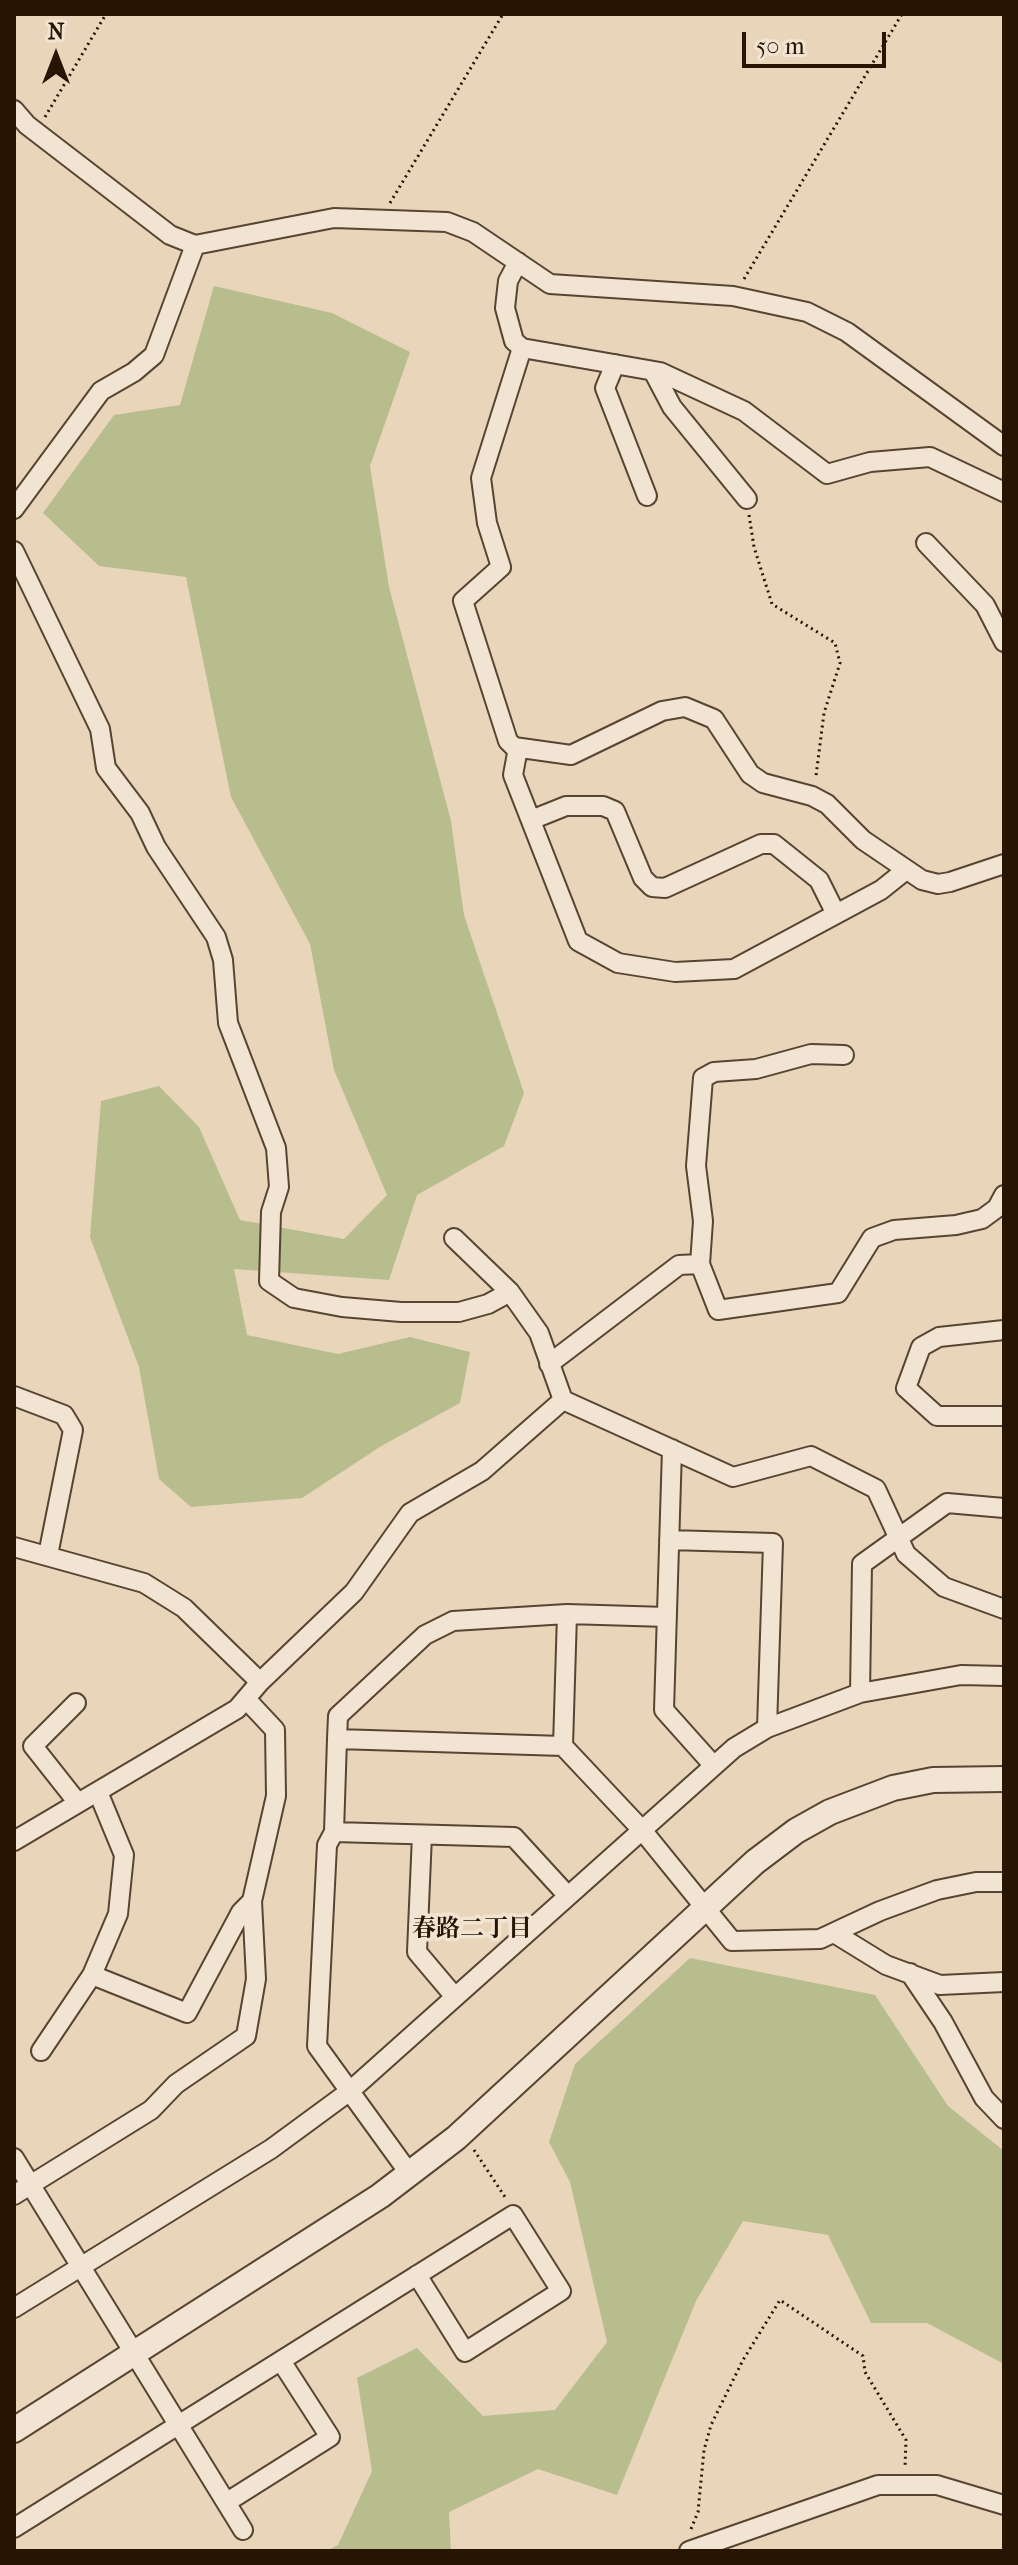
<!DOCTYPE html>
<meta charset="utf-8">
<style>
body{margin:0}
#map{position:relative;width:1018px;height:2565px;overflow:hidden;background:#e9d5ba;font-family:"IM FELL French Canon",serif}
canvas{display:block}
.frame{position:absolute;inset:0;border:16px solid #281403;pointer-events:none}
.north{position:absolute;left:16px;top:16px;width:80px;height:80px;-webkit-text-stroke:6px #f1e4d2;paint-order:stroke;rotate:0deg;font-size:22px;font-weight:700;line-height:32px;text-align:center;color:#281403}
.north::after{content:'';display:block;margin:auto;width:28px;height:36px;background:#281403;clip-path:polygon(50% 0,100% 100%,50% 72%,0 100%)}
.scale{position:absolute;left:742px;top:32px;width:144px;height:36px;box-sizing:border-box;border:4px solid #281403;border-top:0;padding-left:10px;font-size:24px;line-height:28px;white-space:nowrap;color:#281403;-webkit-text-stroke:6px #f1e4d2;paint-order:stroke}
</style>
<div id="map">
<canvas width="1018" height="2565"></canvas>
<div class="frame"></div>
<div class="north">N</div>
<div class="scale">50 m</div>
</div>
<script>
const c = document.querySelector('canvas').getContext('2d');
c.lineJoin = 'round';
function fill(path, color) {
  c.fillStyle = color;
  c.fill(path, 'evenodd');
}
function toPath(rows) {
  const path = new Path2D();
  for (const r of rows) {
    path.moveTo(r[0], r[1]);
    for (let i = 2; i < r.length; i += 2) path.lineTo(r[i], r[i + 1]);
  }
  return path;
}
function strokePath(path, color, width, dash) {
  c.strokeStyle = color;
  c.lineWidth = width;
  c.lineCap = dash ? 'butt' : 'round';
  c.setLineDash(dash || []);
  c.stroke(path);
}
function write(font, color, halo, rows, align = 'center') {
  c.font = font + ' "IM FELL French Canon","Noto Serif JP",serif';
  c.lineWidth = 7;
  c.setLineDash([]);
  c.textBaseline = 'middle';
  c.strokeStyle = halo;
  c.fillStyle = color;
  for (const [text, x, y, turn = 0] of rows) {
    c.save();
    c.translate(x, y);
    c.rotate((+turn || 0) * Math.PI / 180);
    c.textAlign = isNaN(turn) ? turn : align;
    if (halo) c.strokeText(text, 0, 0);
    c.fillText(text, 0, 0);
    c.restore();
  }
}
const green = toPath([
 [214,286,332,313,410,352,370,466,389,587,451,821,464,915,524,1093,504,1146,417,1195,389,1280,234,1269,247,1335,338,1354,410,1337,470,1352,460,1403,383,1445,302,1498,191,1507,159,1479,139,1367,90,1237,101,1101,159,1086,199,1127,240,1220,344,1239,387,1195,334,1070,310,944,231,797,186,577,99,566,43,513,114,415,180,405],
 [690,1958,875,1995,948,2106,1004,2151,1004,2364,927,2323,871,2323,828,2235,743,2221,696,2301,617,2495,538,2469,449,2512,451,2551,326,2551,338,2545,372,2471,357,2378,417,2348,483,2416,555,2410,607,2342,570,2182,549,2142,575,2064]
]);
const path = toPath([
 [45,117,106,14],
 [390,203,503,14],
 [744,279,902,14],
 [749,515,754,547,772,604,835,643,840,663,824,713,816,776],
 [474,2150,505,2197],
 [691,2529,698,2512,704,2450,711,2425,743,2360,780,2300,863,2356,865,2372,906,2440,905,2467]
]);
const minor = toPath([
 [14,110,27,125,170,235,195,245,334,218,447,222,473,232,550,284,733,296,807,312,847,332,1004,446],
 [518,262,508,281,505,308,514,341,522,348,660,372,744,411,827,474,870,462,930,457,1004,492],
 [522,348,481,478,487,523,501,567,463,601,508,741,514,747,571,755,662,711,685,707,714,719,750,774,763,783,812,796,827,804,863,840,922,880,938,884,950,882,1004,864],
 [615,364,605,388,647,496],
 [653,371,672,407,747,499],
 [14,509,101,391,134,372,154,355,195,245],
 [926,543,985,605,1004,642],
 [14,551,100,729,106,768,140,813,156,847,216,937,223,960,228,1023,276,1148,279,1187,271,1212,269,1281,294,1298,342,1307,401,1312,459,1312,488,1304,510,1292],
 [518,748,513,775,578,941,618,963,675,972,734,969,881,890,906,870],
 [531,820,566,806,603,806,615,811,643,878,652,887,665,888,761,844,774,844,819,880,836,914],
 [844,1055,811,1054,756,1069,714,1072,703,1078,696,1166,703,1221,700,1264,718,1310,838,1293,872,1238,894,1230,956,1225,982,1219,997,1208,1004,1195],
 [454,1238,510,1292,539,1333,563,1400],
 [1004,1330,939,1337,921,1347,906,1388,937,1416,1004,1416],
 [549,1364,679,1265,700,1264],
 [14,1396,64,1415,73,1430,48,1555],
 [672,1449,664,1710,714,1766],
 [669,1540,773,1543,767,1728],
 [14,1547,144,1583,184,1608,260,1682,237,1709,14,1841],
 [260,1682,354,1592,410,1513,482,1471,563,1400,733,1477,811,1456,876,1489,906,1554,944,1587,1004,1609],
 [860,1693,862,1564,947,1503,1004,1508],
 [76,1703,33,1746,78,1803],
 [337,1739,338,1716,425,1635,453,1621,567,1614],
 [563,1746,642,1830,732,1941,820,1939,880,1911,937,1890,976,1882,1004,1882],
 [334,1832,327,1845,317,2046,409,2173],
 [422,1835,417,1952,455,1997],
 [568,1896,514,1837,334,1832,337,1739,563,1746,567,1614,667,1617],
 [834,1933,886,1965,940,1985,1004,1982],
 [910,1973,943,2022,984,2098,1004,2119],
 [92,1975,187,2013,241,1912,252,1901],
 [41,2051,92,1975,118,1914,124,1855,98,1792],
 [14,2158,243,2530],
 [14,2195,151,2110,176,2084,246,2036,256,1979,252,1901,276,1796,275,1730,246,1699],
 [14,2308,271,2149,350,2091,734,1748,767,1728,860,1693,961,1675,1004,1676],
 [227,2502,330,2437,281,2361],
 [14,2528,513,2215,561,2291,465,2352,417,2275],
 [689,2551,878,2485,937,2485,1004,2505]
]);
const tertiary = toPath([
 [14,2430,380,2196,456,2138,755,1862,796,1831,830,1812,893,1788,933,1780,1004,1779]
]);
const neighbourhoodNames = [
 ["春路二丁目",472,1930]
];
fill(green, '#b8bd8e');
strokePath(minor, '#584431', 22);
strokePath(tertiary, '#584431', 28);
strokePath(path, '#281403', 3, [2, 4]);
strokePath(minor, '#f1e4d2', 18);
strokePath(tertiary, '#f1e4d2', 24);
write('bold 24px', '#281403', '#f1e4d2', neighbourhoodNames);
</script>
